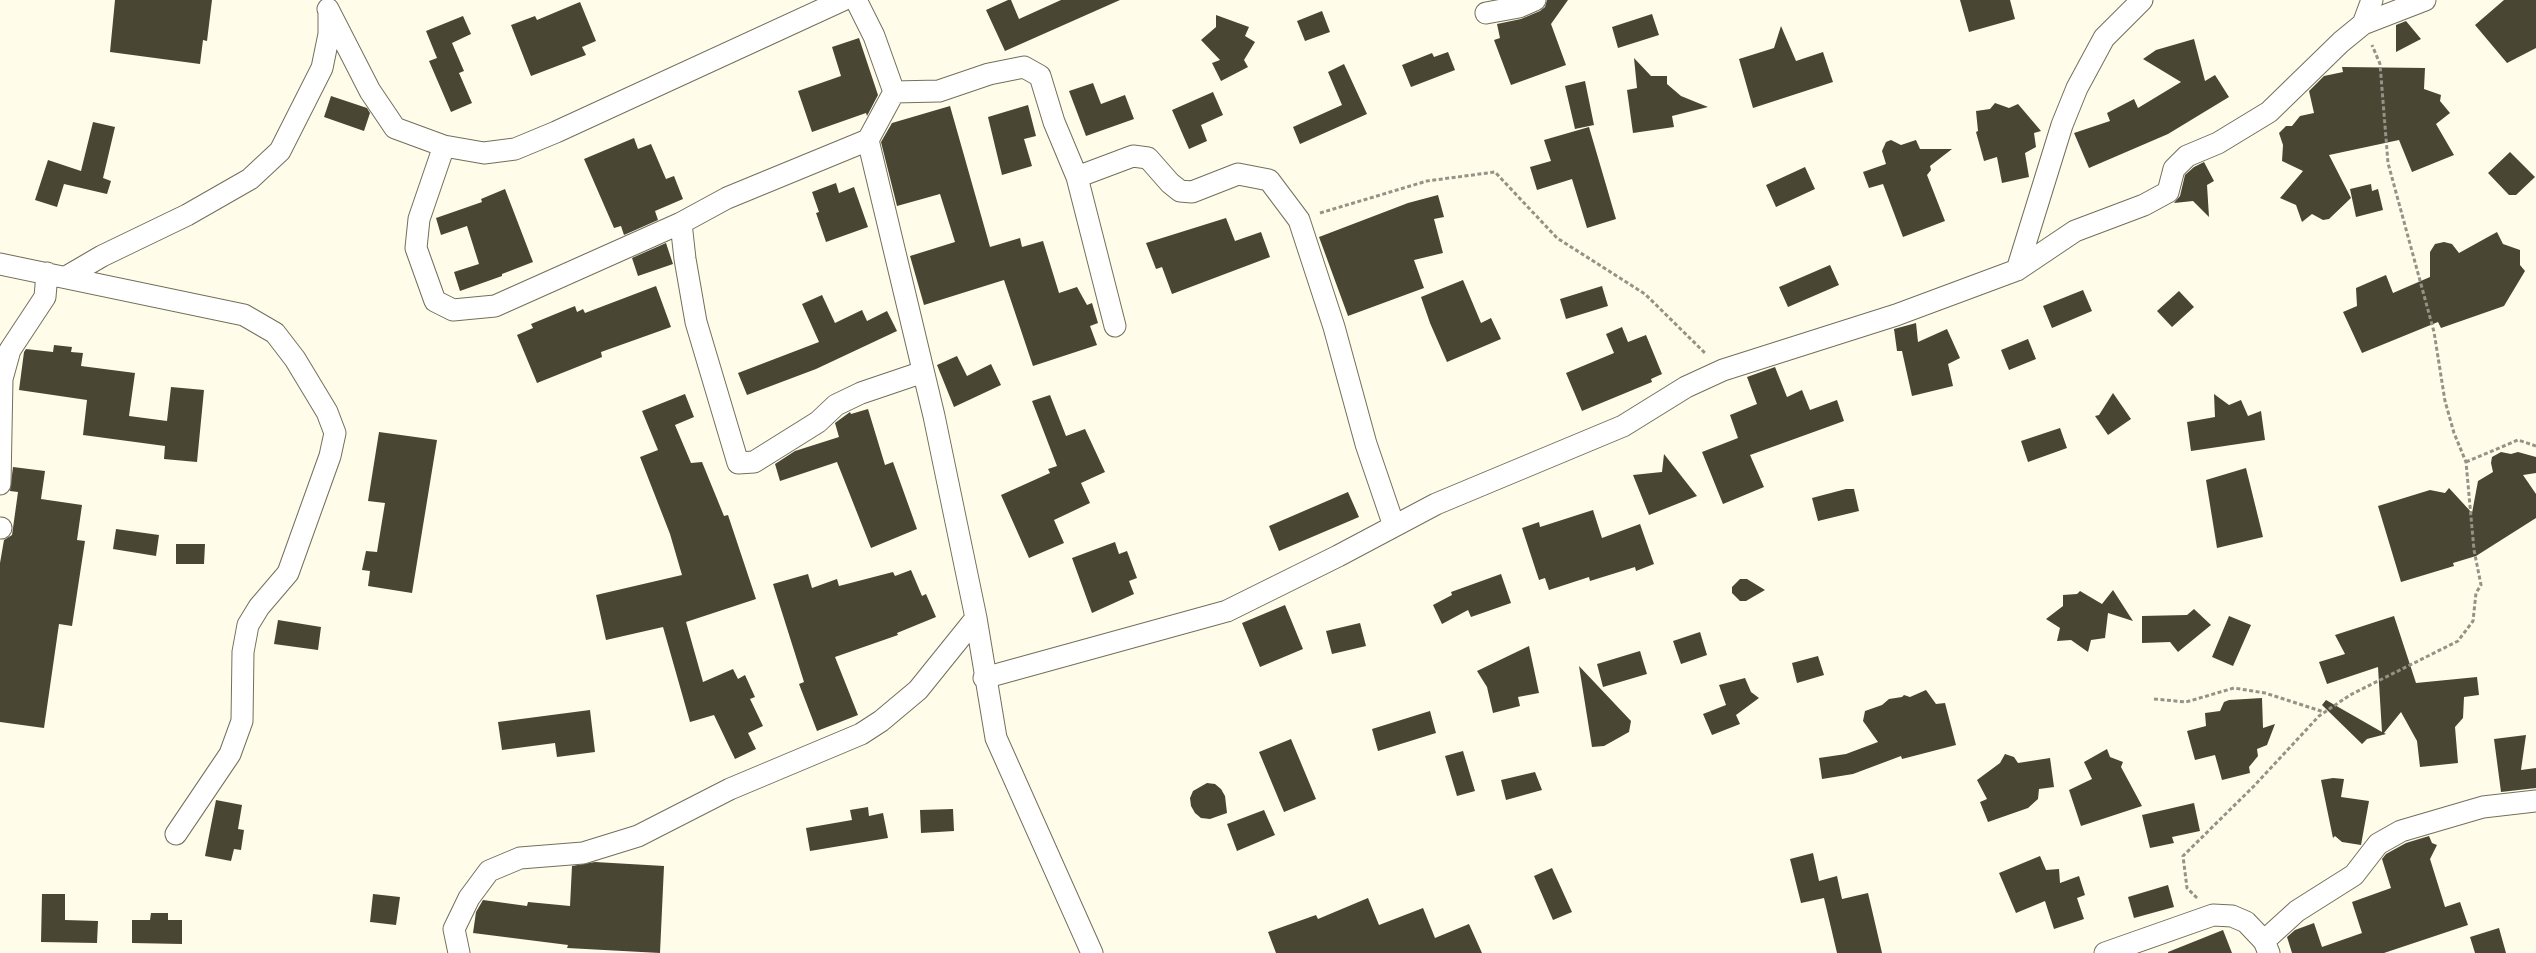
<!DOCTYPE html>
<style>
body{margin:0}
canvas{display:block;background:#fffcea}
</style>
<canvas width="2536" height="953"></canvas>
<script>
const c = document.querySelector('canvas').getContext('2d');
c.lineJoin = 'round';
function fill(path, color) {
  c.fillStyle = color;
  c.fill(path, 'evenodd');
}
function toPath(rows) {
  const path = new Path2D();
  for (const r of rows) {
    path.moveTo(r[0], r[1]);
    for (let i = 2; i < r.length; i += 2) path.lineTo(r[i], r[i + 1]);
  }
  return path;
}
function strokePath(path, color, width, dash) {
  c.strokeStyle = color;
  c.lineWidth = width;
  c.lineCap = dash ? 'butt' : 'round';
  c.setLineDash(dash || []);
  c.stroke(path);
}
const building = toPath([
 [115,0,212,0,207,41,203,40,200,64,110,52],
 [1008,0,1011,0,1019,19,1061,0,1120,0,1005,51,986,10],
 [1547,0,1568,0,1551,24,1566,65,1511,85,1494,40,1500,38,1497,24,1521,19,1540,11,1545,7],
 [1960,0,2010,0,2015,19,1969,32],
 [2504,0,2536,0,2536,48,2507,63,2475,25],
 [580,2,596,41,582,47,586,55,531,76,511,25,535,16,537,20],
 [1322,11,1330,32,1305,41,1297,21],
 [1652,14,1659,35,1618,48,1612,27],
 [1216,15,1249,27,1245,36,1255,42,1244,60,1248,67,1221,81,1212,63,1220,60,1201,40,1216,27],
 [463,16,471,34,452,43,464,71,459,73,472,103,451,112,429,61,437,58,426,31],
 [2406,21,2421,39,2396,52,2396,25],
 [1781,26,1796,61,1823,52,1833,82,1753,108,1739,59,1774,48],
 [859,38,878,95,867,116,866,113,812,132,798,91,841,76,832,47],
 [2194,39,2205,81,2215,75,2229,97,2168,134,2089,168,2074,133,2110,121,2107,113,2134,99,2138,108,2181,82,2143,59,2156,50],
 [1448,52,1455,70,1411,87,1402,65,1432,53,1434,57],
 [1634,58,1651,76,1667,76,1667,84,1681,96,1708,107,1672,116,1674,127,1633,133,1627,90,1637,88],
 [1344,64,1367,114,1300,144,1293,127,1342,105,1328,72],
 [2342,67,2425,68,2424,89,2441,95,2440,101,2450,113,2436,124,2454,155,2412,172,2399,140,2329,155,2351,198,2329,219,2323,220,2312,214,2302,222,2296,205,2280,198,2303,171,2282,161,2283,145,2279,133,2286,126,2292,126,2300,116,2314,113,2309,91,2324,76,2343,72],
 [1585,81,1594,125,1575,129,1565,86],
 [1093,83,1101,104,1125,95,1134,119,1086,136,1069,91],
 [1213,92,1223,115,1201,125,1207,141,1189,149,1172,110],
 [331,96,367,108,370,113,364,131,324,117],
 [1995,103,2009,108,2018,104,2041,131,2034,133,2036,147,2025,153,2029,177,2002,183,1997,157,1984,161,1976,132,1978,131,1976,111,1990,109],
 [1028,105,1036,136,1024,139,1032,166,1002,175,988,117],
 [950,106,990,247,1020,238,1022,247,1043,241,1059,293,1077,287,1087,305,1092,303,1098,323,1090,326,1097,345,1033,366,1004,280,924,305,910,256,955,242,940,194,897,206,881,142,892,123],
 [93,122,115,127,103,178,111,181,107,194,64,184,57,207,35,200,48,160,81,171],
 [1589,127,1616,219,1587,228,1572,179,1537,190,1530,167,1551,161,1544,140],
 [634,138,638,149,651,144,666,179,674,176,683,199,655,211,658,220,624,235,621,226,614,228,584,159],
 [1891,140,1901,145,1916,140,1920,149,1952,149,1930,166,1931,170,1927,175,1945,221,1903,237,1883,184,1869,188,1863,172,1886,164,1882,151,1886,142],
 [2510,152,2535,177,2516,195,2509,195,2488,173],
 [2204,162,2214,181,2207,185,2209,217,2193,201,2174,203,2180,196,2185,175,2194,167],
 [1805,167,1815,189,1776,207,1766,185],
 [836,183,839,193,854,187,868,227,826,242,816,213,819,212,812,192],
 [2371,184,2372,191,2378,189,2383,210,2356,217,2350,189],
 [505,189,533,262,502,274,502,276,460,291,454,272,479,264,467,226,441,235,436,218,482,202,481,199],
 [1438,195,1444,217,1434,219,1443,253,1414,260,1424,288,1348,316,1319,237,1408,203],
 [1226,218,1235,241,1261,232,1270,257,1172,294,1162,267,1156,269,1146,243],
 [2497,232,2503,244,2520,250,2520,265,2525,271,2504,306,2441,328,2438,322,2362,353,2343,312,2357,306,2356,288,2386,275,2393,293,2430,277,2430,252,2435,244,2444,242,2452,244,2459,253],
 [666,243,673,264,638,276,632,258],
 [1830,265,1839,285,1788,307,1779,287],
 [1463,280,1481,323,1491,318,1501,339,1447,362,1430,323,1421,297],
 [656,286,671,327,601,352,602,357,537,383,517,335,533,328,531,324,575,306,577,312,583,309,585,313],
 [1602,286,1608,306,1566,319,1560,299],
 [2083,290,2092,311,2052,328,2043,306],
 [2179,291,2194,307,2172,327,2157,311],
 [822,295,835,323,862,310,867,321,887,311,897,331,816,369,747,395,738,373,819,342,802,304],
 [1916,323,1918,342,1947,329,1960,358,1948,364,1953,386,1912,396,1902,351,1897,351,1894,329],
 [1622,327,1628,342,1646,335,1662,374,1651,379,1652,382,1582,411,1566,373,1614,353,1606,334],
 [2028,339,2036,359,2009,370,2001,350],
 [54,345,72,347,71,352,83,353,81,366,135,373,129,416,167,421,171,387,204,390,197,462,164,459,165,446,83,435,87,400,19,390,24,352,26,349,53,352],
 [957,356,967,376,991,364,1001,385,954,407,937,365],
 [1775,367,1787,397,1802,390,1810,410,1837,400,1844,421,1750,455,1764,487,1723,504,1702,452,1738,438,1730,415,1757,404,1747,377],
 [2113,393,2131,419,2108,435,2095,416,2099,415],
 [685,394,694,417,675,425,691,463,702,462,724,516,728,515,756,599,686,622,703,682,733,669,738,679,745,675,755,697,750,699,763,726,748,733,756,749,735,759,714,715,690,722,663,627,606,640,596,595,682,575,670,534,640,457,658,450,642,411],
 [2214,394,2229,405,2241,400,2248,416,2261,411,2265,440,2191,451,2187,422,2215,417],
 [1050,395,1066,436,1085,429,1105,472,1081,483,1090,503,1054,520,1064,543,1029,558,1001,495,1050,473,1048,469,1057,466,1032,401],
 [868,409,885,465,893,462,917,529,871,548,837,462,780,481,775,464,795,451,839,437,835,423,850,412,851,414],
 [2060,428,2067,448,2028,462,2021,441],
 [379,432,437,440,412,593,368,586,370,571,362,570,366,551,377,552,385,503,368,501],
 [2501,452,2511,454,2518,452,2536,457,2536,473,2523,475,2536,494,2536,518,2476,556,2453,563,2454,566,2401,582,2378,506,2430,490,2445,493,2449,488,2472,513,2478,481,2493,472,2491,463,2492,457],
 [1664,454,1697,496,1649,515,1633,475,1662,472],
 [13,467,45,471,41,499,82,505,77,540,85,541,72,626,59,624,44,728,0,722,0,563,4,540,12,535,13,528,18,492,10,491],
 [2246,468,2263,537,2217,548,2206,480],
 [1846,489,1854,489,1859,511,1818,521,1812,498],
 [1348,492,1359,517,1279,551,1269,526],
 [1593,510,1602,538,1640,524,1654,564,1636,571,1635,567,1590,581,1589,577,1549,590,1545,578,1539,580,1522,528,1539,522,1540,527],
 [116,529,159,535,156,556,113,549],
 [1115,542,1119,554,1127,551,1137,578,1129,581,1134,594,1092,613,1072,558],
 [176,544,205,544,204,564,176,564],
 [911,570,922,596,926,594,936,617,897,633,898,635,835,657,858,715,817,731,799,684,804,682,773,584,808,574,812,588,837,579,839,586,893,572,895,576],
 [1501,574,1511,603,1471,617,1468,610,1442,624,1433,605,1452,595,1451,592],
 [1740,579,1747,579,1765,590,1746,601,1740,601,1732,593,1732,587],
 [2113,590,2133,621,2108,613,2105,638,2091,640,2088,652,2071,640,2057,641,2060,628,2046,619,2063,606,2063,595,2077,594,2080,591,2102,604],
 [1285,605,1303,649,1260,667,1242,623],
 [2194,609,2211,625,2178,652,2170,642,2142,643,2142,616,2187,615],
 [2229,616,2251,625,2233,666,2212,657],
 [2394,616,2416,683,2477,677,2479,695,2464,697,2463,718,2455,727,2458,763,2420,767,2417,741,2401,712,2384,733,2386,734,2367,739,2362,744,2322,705,2326,700,2382,732,2378,667,2327,684,2319,662,2345,654,2335,635],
 [278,620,321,627,318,650,274,644],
 [1360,623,1366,646,1332,654,1326,631],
 [1700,632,1707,655,1681,664,1673,641],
 [1529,646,1539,693,1518,697,1520,706,1493,713,1487,687,1477,671],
 [1640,651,1647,674,1603,687,1597,664],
 [1818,656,1824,675,1797,683,1792,663],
 [1579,666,1631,721,1629,732,1604,746,1592,747],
 [1745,678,1751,692,1759,698,1736,715,1740,724,1712,735,1703,714,1726,705,1719,685],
 [1926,690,1936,704,1945,703,1956,745,1902,759,1901,756,1853,774,1822,779,1819,758,1846,754,1878,742,1863,721,1865,711,1882,705,1889,699,1902,697,1904,695,1910,697],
 [2262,698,2263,728,2275,724,2267,745,2257,749,2258,756,2249,767,2250,773,2222,780,2215,755,2195,760,2187,731,2206,726,2205,713,2220,711,2224,702,2229,700],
 [590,710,595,752,557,757,555,743,502,750,498,722],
 [1430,711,1436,733,1378,751,1372,729],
 [2526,735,2521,770,2536,768,2536,788,2501,792,2494,739],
 [1291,739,1316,799,1284,812,1259,752],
 [2107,749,2110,757,2123,762,2121,767,2142,806,2081,826,2069,790,2092,779,2084,762],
 [1463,751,1475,791,1457,796,1445,756],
 [2005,754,2014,757,2018,763,2050,758,2054,787,2039,789,2038,799,2028,808,1988,822,1980,802,1987,799,1977,780,2000,763],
 [1535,772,1542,790,1506,800,1501,780],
 [2333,778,2344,779,2341,797,2369,801,2361,845,2342,842,2335,836,2333,838,2321,780],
 [1207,783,1215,784,1221,789,1225,796,1227,813,1210,819,1201,818,1195,813,1191,806,1190,798,1193,791],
 [216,800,242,805,238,829,244,830,241,850,234,849,231,861,205,856],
 [2194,803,2200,831,2172,837,2174,843,2150,848,2142,815],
 [868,807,869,816,883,813,888,838,810,851,806,828,852,820,850,810],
 [953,809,954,831,921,833,920,810],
 [1264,810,1275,835,1237,851,1227,824],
 [2429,836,2432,843,2437,845,2430,859,2445,907,2460,902,2468,925,2384,953,2292,953,2287,937,2295,930,2314,923,2322,947,2362,933,2352,902,2391,888,2382,859,2386,854,2406,843],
 [1813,853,1819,881,1837,876,1842,899,1868,893,1882,953,1837,953,1824,898,1801,903,1790,859],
 [2040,856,2046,870,2059,869,2060,883,2079,876,2085,895,2077,898,2084,919,2054,929,2045,901,2016,913,1999,873],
 [595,862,664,866,660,953,567,948,568,945,473,933,476,912,483,900,527,906,528,902,570,906,572,866],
 [1552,868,1572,912,1553,920,1534,876],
 [2168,885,2174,907,2134,918,2128,897],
 [42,894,65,894,65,920,98,921,97,943,41,942],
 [373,894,400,897,396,925,370,922],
 [1368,898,1379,925,1423,908,1435,938,1469,924,1482,953,1276,953,1268,932,1316,915,1318,919],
 [151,913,168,913,168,920,182,920,182,944,132,943,132,920,150,920],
 [2499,928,2506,953,2475,953,2470,937],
 [2223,930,2232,953,2168,953,2168,952]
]);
const path = toPath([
 [1320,213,1427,181,1495,172,1557,238,1645,294,1706,354],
 [2466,462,2518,440,2536,446],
 [2154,699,2186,702,2234,688,2265,693,2324,712],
 [2197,898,2187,888,2183,856,2254,786,2319,716,2350,695,2458,641,2473,621,2476,593,2481,585,2474,550,2466,462,2454,433,2445,401,2434,332,2388,163,2380,64,2372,45]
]);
const street = toPath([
 [856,0,874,36,894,92,868,140,934,416,976,618,996,738,1092,953],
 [328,9,370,91,395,128,444,146,484,153,515,149,556,132,843,0],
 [1486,13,1519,7,1535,0],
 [2363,24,2372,0],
 [894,92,939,91,989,74,1024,67,1040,76,1054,122,1077,177,1115,326],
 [868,140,727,198,681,223,685,259,696,322,738,463,754,462,818,422,836,405,861,393,923,372],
 [444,146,419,219,416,248,435,301,453,310,495,306,681,223],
 [1077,177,1133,156,1148,158,1170,183,1180,191,1192,192,1238,174,1269,180,1299,220,1334,327,1366,444,1394,526],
 [0,264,244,315,275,333,295,359,327,412,335,433,330,456,288,573,259,607,248,625,243,652,242,721,230,754,176,834],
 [2017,270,2062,125,2077,88,2104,38,2142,0],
 [66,277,102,256,187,215,250,179,280,151,322,68,329,34,329,12],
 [0,484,2,379,10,350,45,297,47,273],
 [0,528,1,528],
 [984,678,1227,611,1338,556,1436,504,1623,426,1686,387,1723,370,1896,315,2017,270,2075,231,2144,205,2168,192,2174,169,2187,156,2218,143,2269,112,2341,42,2363,24,2425,0],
 [2264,941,2297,911,2354,875,2378,844,2401,831,2483,807,2536,801],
 [459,953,454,929,469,898,489,871,520,858,583,853,638,836,730,789,861,734,881,721,918,690,976,618],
 [2105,953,2213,915,2232,916,2246,922,2264,941,2269,953]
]);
fill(building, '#494634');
strokePath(street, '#736f5c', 23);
strokePath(path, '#969386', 3, [4, 2.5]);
strokePath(street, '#fff', 21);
</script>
